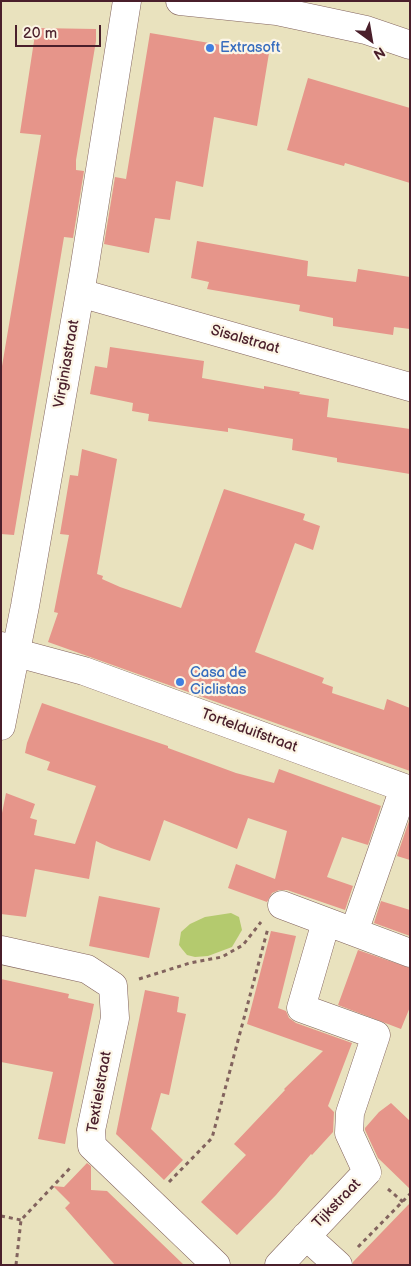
<!DOCTYPE html>
<style>
body{margin:0}
#map{position:relative;width:411px;height:1266px;overflow:hidden;background:#e9e2be;font-family:"Balsamiq Sans",sans-serif}
canvas{display:block}
.frame{position:absolute;inset:0;border:2px solid #4a1f2b;pointer-events:none}
.north{position:absolute;left:346px;top:15px;width:50px;height:50px;-webkit-text-stroke:4px #fcf5e5;paint-order:stroke;rotate:148deg;font-size:14px;font-weight:700;line-height:20px;text-align:center;color:#4a1f2b}
.north::after{content:'';display:block;margin:auto;width:18px;height:22px;background:#4a1f2b;clip-path:polygon(50% 0,100% 100%,50% 72%,0 100%)}
.scale{position:absolute;left:15px;top:25px;width:86px;height:22px;box-sizing:border-box;border:2px solid #4a1f2b;border-top:0;padding-left:6px;font-size:15px;line-height:18px;white-space:nowrap;color:#4a1f2b;-webkit-text-stroke:4px #fcf5e5;paint-order:stroke}
</style>
<div id="map">
<canvas width="411" height="1266"></canvas>
<div class="frame"></div>
<div class="north">N</div>
<div class="scale">20 m</div>
</div>
<script>
const c = document.querySelector('canvas').getContext('2d');
c.lineJoin = 'round';
function fill(path, color) {
  c.fillStyle = color;
  c.fill(path, 'evenodd');
}
function toPath(rows) {
  const path = new Path2D();
  for (const r of rows) {
    path.moveTo(r[0], r[1]);
    for (let i = 2; i < r.length; i += 2) path.lineTo(r[i], r[i + 1]);
  }
  return path;
}
function strokePath(path, color, width, dash) {
  c.strokeStyle = color;
  c.lineWidth = width;
  c.lineCap = dash ? 'butt' : 'round';
  c.setLineDash(dash || []);
  c.stroke(path);
}
function write(font, color, halo, rows, align = 'center') {
  c.font = font + ' "Balsamiq Sans",sans-serif';
  c.lineWidth = 4.5;
  c.setLineDash([]);
  c.textBaseline = 'middle';
  c.strokeStyle = halo;
  c.fillStyle = color;
  for (const [text, x, y, turn = 0] of rows) {
    c.save();
    c.translate(x, y);
    c.rotate((+turn || 0) * Math.PI / 180);
    c.textAlign = isNaN(turn) ? turn : align;
    if (halo) c.strokeText(text, 0, 0);
    c.fillText(text, 0, 0);
    c.restore();
  }
}
const green = toPath([
 [231,913,239,917,242,930,232,947,208,956,195,957,187,955,182,949,179,945,181,932,190,924,205,917]
]);
const building = toPath([
 [36,28,96,29,96,41,76,160,76,170,84,171,73,238,64,237,14,535,1,534,1,372,41,135,20,133],
 [150,33,269,53,257,126,214,117,203,187,176,181,170,220,155,218,149,253,104,244,115,177,126,179],
 [308,78,410,108,410,183,345,163,344,166,287,150],
 [197,241,308,261,307,276,356,282,358,269,410,277,410,329,394,327,393,335,333,326,333,318,299,311,300,305,207,289,209,282,191,278],
 [110,347,204,361,202,378,264,389,264,386,300,392,299,394,329,399,327,417,410,429,410,474,337,462,337,458,292,450,293,439,228,428,228,432,148,421,149,414,132,411,133,403,90,394,95,366,107,368],
 [82,449,117,459,97,574,103,576,102,579,120,587,181,608,224,489,305,514,303,520,320,526,313,550,295,543,255,652,324,678,322,683,333,687,332,693,384,710,387,699,410,708,410,771,48,642,58,613,54,612,69,535,60,534,70,475,78,476],
 [42,703,168,746,168,748,236,773,274,783,279,769,381,806,368,845,342,837,327,877,353,886,345,910,287,890,279,890,272,893,267,902,228,888,236,864,275,879,287,831,248,818,237,849,164,820,150,861,111,848,96,841,89,879,35,869,26,917,1,914,1,818,6,793,35,804,30,818,37,820,34,835,75,844,96,786,47,770,50,762,25,753,27,743],
 [409,821,410,821,410,860,397,856],
 [99,896,160,908,149,958,89,946],
 [381,901,410,910,410,936,374,923],
 [271,931,296,936,278,1008,286,1011,289,1018,296,1023,352,1043,328,1106,334,1112,333,1132,312,1155,311,1154,276,1195,237,1235,201,1202,246,1155,234,1144,285,1090,284,1089,323,1051,247,1024],
 [358,950,410,968,410,1007,401,1029,338,1005],
 [1,979,69,994,68,998,94,1004,65,1144,38,1139,53,1072,1,1062],
 [145,990,179,997,177,1012,186,1014,169,1095,161,1093,151,1129,183,1160,164,1180,116,1134],
 [391,1103,410,1121,410,1189,378,1158,365,1130,365,1128,379,1112],
 [87,1163,91,1166,91,1190,107,1191,184,1265,115,1265,65,1208,70,1203,53,1186,64,1187],
 [410,1203,410,1265,353,1265,353,1262]
]);
const path = toPath([
 [139,979,190,963,222,957,243,945,261,922],
 [169,1182,212,1138,268,928],
 [388,1189,403,1202],
 [1,1216,21,1220],
 [358,1247,410,1194],
 [16,1265,21,1220,72,1166]
]);
const street = toPath([
 [80,293,410,387],
 [1,646,17,653,84,671,410,790],
 [1,726,25,606,84,270,127,1],
 [282,905,354,932,404,788],
 [354,932,410,953],
 [1,950,87,969,113,986,115,1018,91,1130,92,1146,216,1265],
 [306,1236,338,1265],
 [279,1265,367,1172,349,1133,350,1113,376,1035,301,1008,326,922]
]);
const secondary = toPath([
 [180,1,277,11,366,30,410,45]
]);
const markers = [
 [210,48,5,"#3f7fe0"],
 [180,682,5,"#3f7fe0"]
];
const shopNames = [
 ["Extrasoft",220,48],
 ["Casa de",190,673],
 ["Ciclistas",190,690]
];
const streetNames = [
 ["Sisalstraat",245,340,16],
 ["Virginiastraat",67,364,-80],
 ["Tortelduifstraat",249,731,20],
 ["Textielstraat",100,1092,-80],
 ["Tijkstraat",337,1204,-46]
];
fill(green, '#b4ca6e');
fill(building, '#e6958a');
strokePath(street, '#82635e', 29);
strokePath(secondary, '#82635e', 29);
strokePath(path, '#82635e', 3, [4, 4]);
strokePath(street, '#fff', 28);
strokePath(secondary, '#fff', 28);
for (const [x, y, r, color] of markers) {
  const dot = new Path2D();
  dot.arc(x, y, r, 0, 2 * Math.PI);
  c.fillStyle = color;
  c.fill(dot);
  strokePath(dot, '#fcf5e5', 2);
}
write('15px', '#366cbe', '#fcf5e5', shopNames, 'left');
write('15px', '#4a1f2b', '#fcf5e5', streetNames);
</script>
